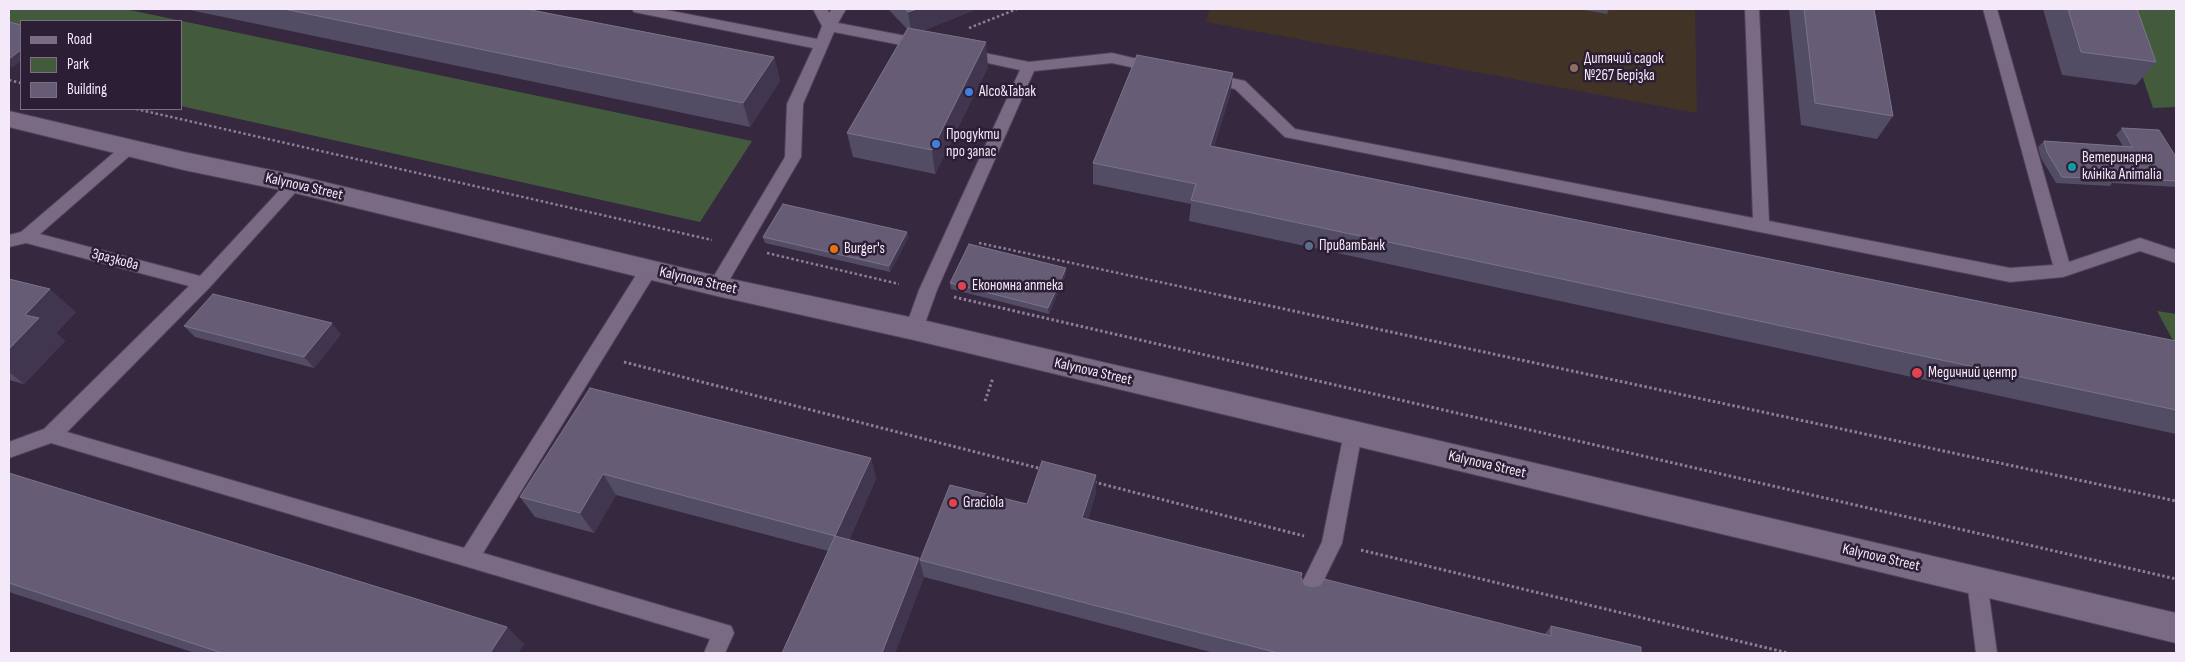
<!DOCTYPE html>
<meta charset="utf-8">
<style>
body{margin:0}
#map{position:relative;width:2185px;height:662px;overflow:hidden;background:#36283e;font-family:"Sofia Sans Condensed",sans-serif}
canvas{display:block}
.frame{position:absolute;inset:0;border:10px solid #f3e9f8;pointer-events:none}
.legend{position:absolute;left:20px;top:20px;width:162px;height:90px;box-sizing:border-box;background:#2c1e34;border:1px solid #7c6f82;margin:0;padding:6px 9px;list-style:none;font-size:15px;color:#f3e9f8}
.legend li{display:flex;align-items:center;gap:10px;height:25px}
.legend b{width:25px;border:1px solid #7c6f82}
</style>
<div id="map">
<canvas width="2185" height="662"></canvas>
<div class="frame"></div>
<ul class="legend">
<li><b style="height:6px;background:#7a6a84"></b>Road</li>
<li><b style="height:14px;background:#435b3c"></b>Park</li>
<li><b style="height:14px;background:#645d75"></b>Building</li>
</ul>
</div>
<script>
const c = document.querySelector('canvas').getContext('2d');
c.lineJoin = 'round';
function fill(path, color) {
  c.fillStyle = color;
  c.fill(path, 'evenodd');
}
function toPath(rows) {
  const path = new Path2D();
  for (const r of rows) {
    path.moveTo(r[0], r[1]);
    for (let i = 2; i < r.length; i += 2) path.lineTo(r[i], r[i + 1]);
  }
  return path;
}
function strokePath(path, color, width, dash) {
  c.strokeStyle = color;
  c.lineWidth = width;
  c.lineCap = dash ? 'butt' : 'round';
  c.setLineDash(dash || []);
  c.stroke(path);
}
function write(font, color, halo, rows, align = 'center') {
  c.font = font + ' "Sofia Sans Condensed",sans-serif';
  c.lineWidth = 5;
  c.setLineDash([]);
  c.textBaseline = 'middle';
  c.strokeStyle = halo;
  c.fillStyle = color;
  for (const [text, x, y, turn = 0] of rows) {
    c.save();
    c.translate(x, y);
    c.rotate((+turn || 0) * Math.PI / 180);
    c.textAlign = isNaN(turn) ? turn : align;
    if (halo) c.strokeText(text, 0, 0);
    c.fillText(text, 0, 0);
    c.restore();
  }
}
const education = toPath([
 [1210,9,1695,9,1697,113,1206,22]
]);
const green = toPath([
 [9,9,125,9,752,141,700,222,181,106,181,21,21,21,21,30,9,27],
 [2120,9,2176,9,2176,107,2153,108],
 [2157,311,2176,314,2176,346]
]);
const pathFar1 = toPath([
 [969,28,1017,9],
 [9,80,21,83],
 [136,109,712,240],
 [979,243,1229,297],
 [767,253,899,284]
]);
const path = toPath([
 [1224,296,2176,501],
 [954,297,2176,579],
 [624,362,1042,469],
 [985,401,993,378],
 [1094,482,1304,536],
 [1361,550,1788,653]
]);
const service = toPath([
 [632,9,661,9,817,39,822,26,813,9,827,9,829,13,832,9,846,9,838,23,922,39,927,41,929,44,927,47,922,49,834,32,803,104,801,157,723,291,717,293,711,291,708,286,785,157,787,104,813,48,639,13,634,12,632,9],
 [1745,9,1759,9,1769,221,2010,268,2053,265,1983,9,1997,9,2069,262,2140,238,2176,250,2176,263,2140,251,2063,277,2010,282,1285,137,1235,89,1203,82,1201,78,1203,74,1208,73,1245,81,1295,129,1753,218,1745,9],
 [965,49,1029,62,1112,53,1163,65,1165,68,1163,71,1158,73,1112,63,1034,71,937,290,923,329,920,334,914,336,908,334,905,329,919,290,1020,70,960,57,958,54,960,51,965,49],
 [129,143,134,144,137,148,134,152,40,234,200,276,289,180,295,178,301,180,303,184,209,288,67,432,464,548,643,264,649,263,655,264,657,269,655,274,483,553,731,626,734,633,725,653,704,653,710,639,51,443,9,458,9,442,44,429,189,286,26,243,9,247,9,235,21,232,124,144,129,143],
 [1353,425,1360,427,1362,433,1342,543,1314,600,1307,602,1300,600,1297,593,1322,542,1344,433,1346,427,1353,425],
 [1977,572,1984,574,1987,581,1997,653,1976,653,1967,581,1970,574,1977,572]
]);
const secondary = toPath([
 [9,111,184,152,295,175,717,276,914,318,2176,613,2176,643,914,340,717,296,295,193,184,170,9,127,9,111]
]);
const wall = toPath([
 [185,9,526,9,774,57,780,81,750,127],
 [888,9,977,9,922,31,988,67,935,174,853,157,847,133,907,29],
 [1578,9,1609,9,1607,14],
 [1789,9,1874,9,1893,116,1877,139,1801,125],
 [2043,9,2137,9,2156,62,2136,85,2062,75],
 [1233,73,1230,95,1214,146,2176,341,2176,434,1189,221,1191,204,1093,184,1093,163],
 [2122,128,2176,157,2176,187,2112,183,2110,186,2056,183,2041,158,2038,147,2044,141,2123,146,2116,135],
 [907,232,908,238,890,272,765,243,763,237],
 [1066,274,1049,314,951,289,950,283],
 [9,279,76,312,56,333,65,341,24,384,9,380],
 [184,326,341,334,314,368,195,337],
 [590,388,871,458,876,479,849,540,920,560,1027,504,1096,493,1088,519,1301,577,1305,585,1545,634,1551,626,1641,653,1214,653,924,577,895,653,782,653,828,551,616,495,594,533,535,517,520,497],
 [9,473,524,644,518,653,195,653,9,592]
]);
const shadedWall = toPath([
 [917,9,977,9,912,35,908,12],
 [986,42,988,67,935,174,932,150],
 [21,50,21,61,12,68,9,64,9,59],
 [774,57,780,81,750,127,743,103],
 [1233,73,1230,95,1207,167,1210,146],
 [907,232,908,238,890,272,889,266],
 [1066,268,1066,274,1049,314,1048,308],
 [50,289,76,312,56,333,65,341,24,384,9,372,9,349,25,315],
 [332,323,341,334,314,368,304,357],
 [871,458,876,479,842,555,835,536],
 [603,474,616,495,594,533,580,513],
 [1096,475,1096,493,1083,536,1082,518],
 [919,558,924,577,895,653,882,653],
 [507,627,524,644,518,653,490,653]
]);
const building = toPath([
 [284,9,526,9,774,57,743,103,284,9],
 [905,9,917,9,908,12,905,9],
 [1804,9,1874,9,1893,116,1815,103,1804,9],
 [2068,9,2137,9,2156,62,2081,52,2068,9],
 [9,22,21,25,21,50,9,59,9,22],
 [908,28,986,42,932,150,847,133,908,28],
 [1137,55,1233,73,1210,146,2176,341,2176,410,1191,200,1196,184,1093,163,1137,55],
 [2122,128,2159,130,2176,157,2176,181,2114,177,2116,179,2062,177,2047,152,2044,141,2133,147,2122,128],
 [783,204,907,232,889,266,763,237,783,204],
 [969,244,1066,268,1048,308,950,283,969,244],
 [9,279,50,289,25,315,39,318,9,349,9,279],
 [213,294,332,323,304,357,184,326,213,294],
 [590,388,871,458,835,536,603,474,580,513,520,497,590,388],
 [1042,461,1096,475,1082,518,1302,573,1301,577,1305,585,1313,587,1320,585,1324,579,1551,636,1551,626,1641,647,1641,653,1278,653,920,560,950,485,1027,504,1042,461],
 [9,473,507,627,490,653,222,653,9,583,9,473],
 [835,536,919,558,882,653,782,653,835,536]
]);
const markers = [
 [1574,68,5,"#8d6e63"],
 [969,92,5,"#3f7fe0"],
 [936,144,5,"#3f7fe0"],
 [2072,167,5,"#0f9aa8"],
 [1309,246,5,"#5c6f8a"],
 [834,249,5,"#e8710a"],
 [962,286,5,"#e0444e"],
 [1917,373,6,"#e0444e"],
 [953,503,5,"#e0444e"]
];
const poiNames = [
 ["Дитячий садок",1584,59],
 ["№267 Берізка",1584,76],
 ["Alco&Tabak",979,92],
 ["Продукти",946,135],
 ["про запас",946,152],
 ["Ветеринарна",2082,158],
 ["клініка Animalia",2082,175],
 ["ПриватБанк",1319,246],
 ["Burger's",844,249],
 ["Економна аптека",972,286],
 ["Медичний центр",1928,373],
 ["Graciola",963,503]
];
const streetNames = [
 ["Kalynova Street",304,187,13],
 ["Зразкова",115,260,15],
 ["Kalynova Street",698,281,13],
 ["Kalynova Street",1093,372,13],
 ["Kalynova Street",1487,465,13],
 ["Kalynova Street",1881,558,13]
];
fill(education, '#413326');
fill(green, '#435b3c');
strokePath(service, '#504458', 2);
strokePath(secondary, '#504458', 2);
strokePath(pathFar1, '#8c8092', 2.5, [2.5, 2.5]);
strokePath(path, '#8c8092', 3, [2.5, 2.5]);
fill(service, '#7a6a84');
fill(secondary, '#7a6a84');
fill(wall, '#534c65');
fill(shadedWall, '#40364f');
fill(building, '#645d75');
strokePath(building, '#7b7389', 1);
for (const [x, y, r, color] of markers) {
  const dot = new Path2D();
  dot.arc(x, y, r, 0, 2 * Math.PI);
  c.fillStyle = color;
  c.fill(dot);
  strokePath(dot, '#2c1e34', 2);
}
write('15px', '#f3e9f8', '#2c1e34', poiNames, 'left');
write('15px', '#f3e9f8', '#2c1e34', streetNames);
</script>
